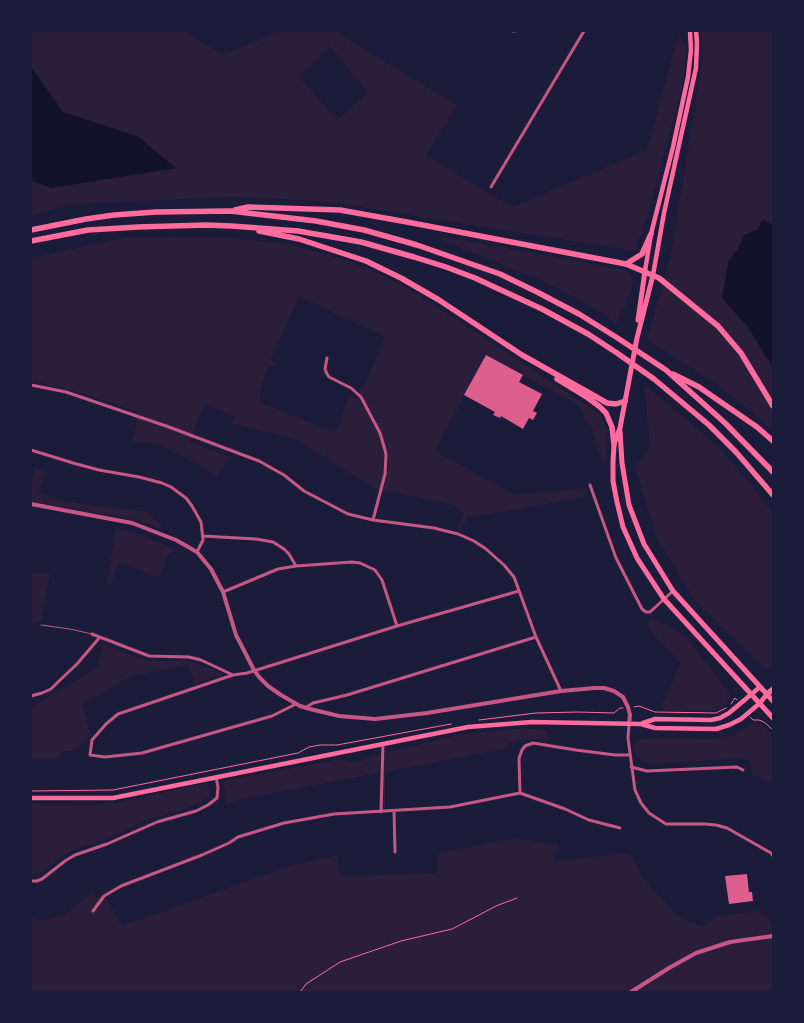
<!DOCTYPE html>
<style>
body{margin:0}
#map{position:relative;width:804px;height:1023px;overflow:hidden;background:#1b1b3a;font-family:"Fira Sans Condensed",sans-serif}
canvas{display:block}
.frame{position:absolute;inset:0;border:32px solid #1b1b3a;pointer-events:none}
</style>
<div id="map">
<canvas width="804" height="1023"></canvas>
<div class="frame"></div>
</div>
<script>
const c = document.querySelector('canvas').getContext('2d');
c.lineJoin = 'round';
function fill(path, color) {
  c.fillStyle = color;
  c.fill(path, 'evenodd');
}
function toPath(rows) {
  const path = new Path2D();
  for (const r of rows) {
    path.moveTo(r[0], r[1]);
    for (let i = 2; i < r.length; i += 2) path.lineTo(r[i], r[i + 1]);
  }
  return path;
}
function strokePath(path, color, width, dash) {
  c.strokeStyle = color;
  c.lineWidth = width;
  c.lineCap = dash ? 'butt' : 'round';
  c.setLineDash(dash || []);
  c.stroke(path);
}
const green = toPath([
 [31,31,183,31,223,55,280,31,340,31,339,34,457,105,426,155,512,207,647,150,678,36,687,48,683,84,644,228,634,251,323,201,233,197,71,204,31,216,31,180,51,188,176,168,137,136,62,112,31,67],
 [329,46,368,92,337,120,299,76],
 [701,31,773,31,773,224,744,235,738,249,729,260,722,297,747,326,759,345,764,355,769,360,773,370,773,430,718,385,647,340,671,254,703,55],
 [442,236,624,270,629,273,633,280,631,293,616,324,599,311,544,282,441,240],
 [128,237,229,238,288,244,350,261,380,274,404,286,471,329,597,412,601,416,607,429,607,439,606,461,602,462,592,429,578,405,486,355,435,451,515,495,587,488,586,497,467,518,460,530,457,529,464,514,455,505,387,491,377,490,296,439,232,424,235,416,204,404,190,442,230,457,217,477,201,465,158,444,132,441,137,423,138,412,81,393,31,381,31,258],
 [299,297,385,336,366,381,356,398,350,395,335,433,260,402,260,389,269,367,278,364,271,359],
 [644,384,721,449,773,512,773,668,765,669,694,600,656,536,635,468,650,446],
 [35,468,46,471,39,492,63,501,148,512,165,530,136,520,31,501,31,485],
 [116,529,134,533,178,550,169,554,159,578,120,562,110,584,107,583],
 [31,573,50,573,41,621,31,623],
 [651,618,681,632,687,638,729,692,730,698,727,703,721,708,710,711,663,711,662,704,681,664,648,628,648,621],
 [103,644,139,658,151,661,190,661,222,673,223,675,195,684,188,665,133,676,82,704,91,734,78,748,71,751,60,752,60,759,31,759,31,708,98,667],
 [753,723,761,725,773,735,773,785,752,775,751,762,741,758,654,764,643,762,636,755,634,747,636,742,639,739,657,738,713,739,733,735],
 [524,728,547,730,548,740,525,739,508,743,509,748,385,772,385,809,379,809,379,773,247,798,227,804,223,781,340,759,349,762,358,762,372,756,462,734],
 [207,783,210,792,209,798,194,805,183,810,147,820,102,840,73,850,63,856,43,872,38,874,31,873,31,804,92,805,120,802],
 [514,838,559,845,553,861,630,853,640,874,676,915,703,927,716,916,760,911,770,921,773,926,773,992,31,992,31,918,39,920,49,919,64,914,71,910,86,897,94,891,96,897,106,898,122,926,289,866,338,855,340,876,437,873,438,853]
]);
const water = toPath([
 [31,67,63,112,137,136,176,168,51,188,31,180],
 [763,219,771,224,773,224,773,370,769,361,764,355,759,345,747,326,722,298,729,260,738,249,744,235,757,230]
]);
const building = toPath([
 [486,355,523,375,519,382,542,394,533,411,537,413,533,420,529,418,523,429,501,416,500,418,493,415,495,412,464,395],
 [747,874,749,892,752,892,753,901,729,904,725,876]
]);
const path = toPath([
 [731,704,735,698,737,700],
 [634,707,639,706,655,712,716,713,726,708],
 [750,717,753,720,759,720,764,722,773,730],
 [479,720,536,713,578,712,614,713,620,708,623,708],
 [31,791,113,790,298,753,309,747,320,745,337,745,451,724],
 [300,992,306,984,340,962,401,941,452,929,481,914,496,906,517,898]
]);
const service = toPath([
 [41,625,70,629,92,634]
]);
const minor = toPath([
 [513,31,515,31],
 [491,187,584,31],
 [327,358,325,369,327,374,329,377,351,388,361,397,380,433,385,450,386,455,385,474,373,520],
 [31,385,66,392,169,427,259,461,284,475,304,491,348,514,373,520,434,528,458,534,474,541,486,549,504,565,514,577,536,637,561,691],
 [31,450,73,463,99,470,139,477,162,483,171,487,186,498,192,506,201,522,203,540,197,552],
 [590,485,616,558,642,609,646,612,650,612,673,591],
 [203,536,256,539,273,542,284,549,289,554,296,566],
 [223,592,278,569,296,566,352,562,360,563,375,570,382,580,397,626],
 [92,634,149,656,189,657,201,660,233,675],
 [31,696,42,693,51,689,59,681,77,664,100,637],
 [296,704,272,716,142,753,105,757,90,755,92,740,106,724,118,714,233,675,247,673,397,626,519,591],
 [305,708,313,703,347,695,536,637],
 [629,724,628,738,635,790,641,803,649,813,666,824,705,824,716,825,727,828,771,853,773,856],
 [631,767,647,771,737,767,743,770],
 [394,811,395,852],
 [381,812,383,744],
 [620,828,589,820,565,809,520,793,519,758,522,750,525,746,533,743,576,750,615,755,630,755],
 [31,881,37,881,42,879,65,861,75,855,107,844,157,822,196,811,208,805,217,798,218,787,216,777],
 [93,911,104,896,121,886,202,855,229,843,238,837,284,823,334,814,450,807,520,793]
]);
const tertiary = toPath([
 [31,504,132,523,176,540,197,552,211,569,223,592,236,635,254,670,259,677,268,686,281,695,300,706,310,709,339,716,375,719,427,713,561,691,595,688,604,688,614,691,623,697,628,707,630,715,629,724],
 [631,992,669,968,696,953,730,942,773,936]
]);
const secondary = toPath([
 [645,271,651,234,673,147,688,77,691,50,690,31],
 [653,275,664,213,696,68,697,42,696,31],
 [643,723,655,719,711,720,720,718,729,713,760,687],
 [31,798,113,798,468,727,532,722,641,724,655,728,716,729,729,725,741,719,760,703,767,694]
]);
const primary = toPath([
 [653,275,637,338,620,428,614,444,613,463,613,481,617,502,623,527,637,558,664,599,773,718],
 [638,320,645,271],
 [620,431,622,463,629,505,644,544,673,591,773,701]
]);
const motorway = toPath([
 [235,210,248,207,340,210,407,222,626,264,659,278,718,326,741,353,773,406],
 [31,230,86,219,114,215,156,212,230,211,316,221,364,230,417,245,500,274,537,292,579,314,616,337,666,370,725,423,773,472],
 [259,231,299,239,366,261,401,278,439,300,522,355,607,403,616,404,625,401],
 [31,241,88,230,138,227,206,225,232,226,298,231,361,242,414,257,446,267,475,278,542,309,588,334,617,353,654,379,709,425,736,452,773,495],
 [626,264,642,254,651,234],
 [673,374,699,387,757,427,773,441],
 [557,379,588,398,600,407,606,413,612,427,614,444],
 [767,694,773,689]
]);
fill(green, '#2a1e3b');
fill(water, '#12122b');
fill(building, '#dd5f8e');
strokePath(path, '#ff6b9d', 1);
strokePath(service, '#c65784', 1);
strokePath(minor, '#c65784', 3);
strokePath(tertiary, '#c65784', 4);
strokePath(secondary, '#ff6b9d', 4.5);
strokePath(primary, '#ff6b9d', 5);
strokePath(motorway, '#ff6b9d', 5.5);
</script>
